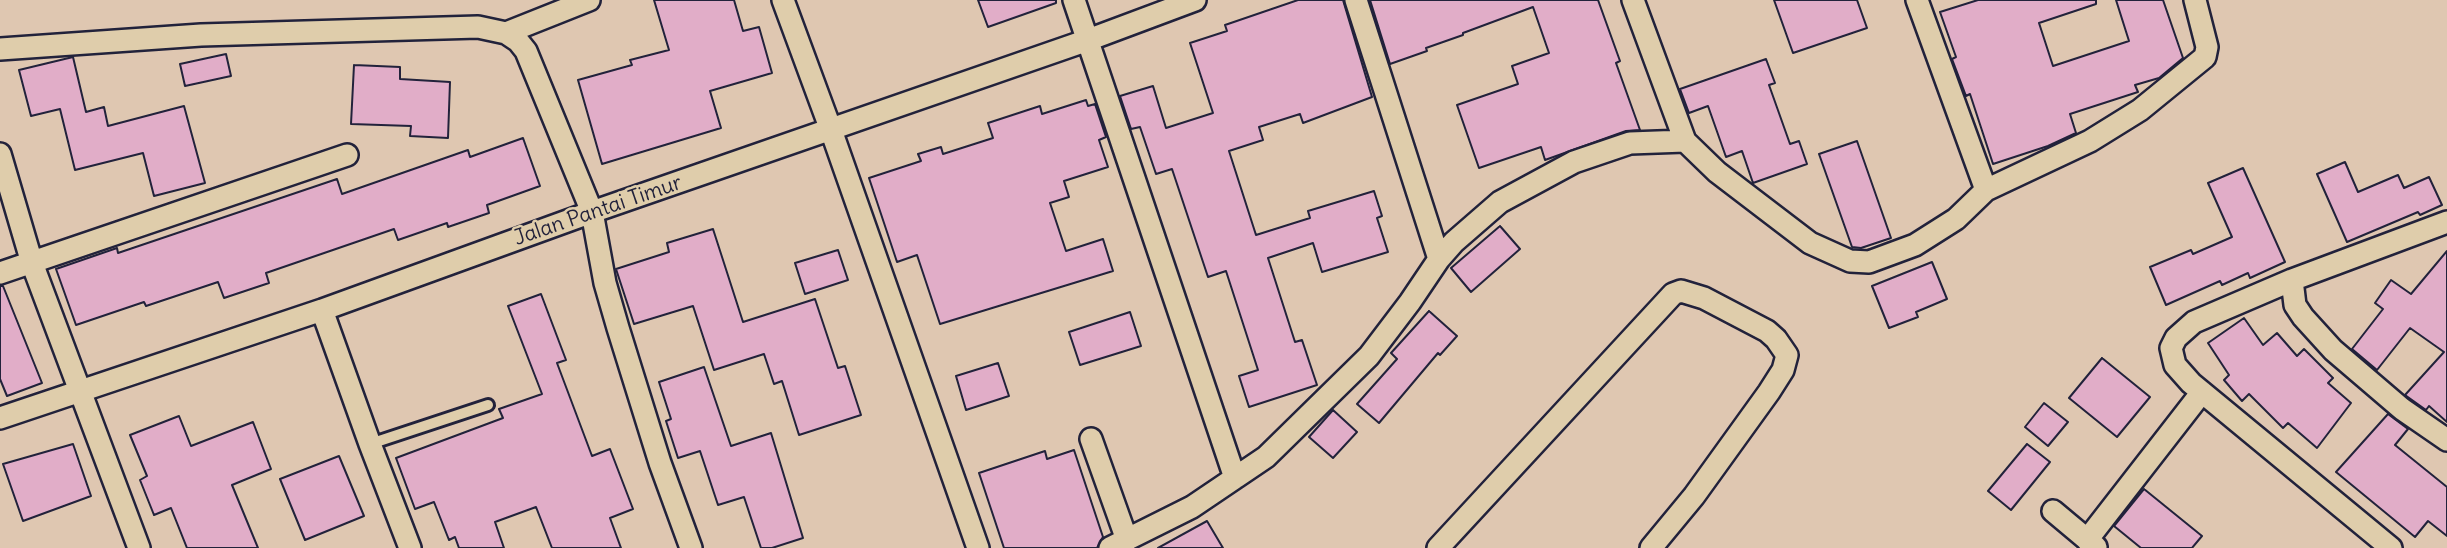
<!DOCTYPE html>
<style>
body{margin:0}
canvas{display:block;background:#dfc7b1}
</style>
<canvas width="2447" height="548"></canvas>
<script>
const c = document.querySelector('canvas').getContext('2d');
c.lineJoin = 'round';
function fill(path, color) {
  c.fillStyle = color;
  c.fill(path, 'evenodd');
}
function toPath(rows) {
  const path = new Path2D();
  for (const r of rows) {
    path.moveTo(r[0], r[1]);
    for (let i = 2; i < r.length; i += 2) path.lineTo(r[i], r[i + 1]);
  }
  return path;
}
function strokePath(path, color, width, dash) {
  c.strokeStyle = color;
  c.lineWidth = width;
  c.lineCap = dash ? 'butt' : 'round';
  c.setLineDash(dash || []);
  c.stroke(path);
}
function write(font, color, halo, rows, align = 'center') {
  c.font = font + ' Delius,sans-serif';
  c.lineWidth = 5;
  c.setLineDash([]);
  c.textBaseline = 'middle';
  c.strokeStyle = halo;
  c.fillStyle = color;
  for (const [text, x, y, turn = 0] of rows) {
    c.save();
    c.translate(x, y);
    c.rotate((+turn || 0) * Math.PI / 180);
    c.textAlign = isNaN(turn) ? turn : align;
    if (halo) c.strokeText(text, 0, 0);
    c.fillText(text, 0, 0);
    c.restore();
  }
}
const building = toPath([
 [654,0,734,0,743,31,759,27,772,73,710,91,721,128,602,164,578,80,632,65,630,60,669,50,654,0],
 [978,0,1056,0,1056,3,988,27,978,0],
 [1298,0,1343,0,1372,97,1303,123,1300,114,1259,127,1263,140,1229,151,1256,235,1310,218,1308,211,1374,191,1382,216,1377,218,1388,252,1322,272,1313,243,1268,258,1295,342,1302,340,1317,385,1249,407,1239,376,1258,370,1226,271,1208,277,1172,169,1156,174,1140,127,1131,129,1120,96,1153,86,1166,128,1213,113,1190,43,1227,31,1225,25,1298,0],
 [1370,0,1598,0,1620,61,1616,63,1640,130,1626,131,1545,160,1541,147,1479,168,1457,105,1518,84,1512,66,1549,53,1533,7,1463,33,1463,35,1426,48,1427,51,1390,64,1370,0],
 [1774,0,1857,0,1867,28,1793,53,1774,0],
 [1978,0,2096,0,2096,4,2039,23,2053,66,2129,41,2116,0,2163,0,2183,58,2159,78,2135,85,2138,92,2070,114,2076,133,2048,146,1993,164,1970,94,1966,96,1952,59,1956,57,1940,12,1978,0],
 [226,54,231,76,185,86,180,64,226,54],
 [73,57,86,112,104,107,108,126,184,106,205,183,154,196,143,153,75,170,60,109,31,116,19,70,73,57],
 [1766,59,1775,83,1769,85,1790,144,1799,141,1807,164,1753,183,1742,151,1726,157,1708,106,1689,113,1680,89,1766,59],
 [354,65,400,67,400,79,450,82,448,138,410,136,411,126,351,124,354,65],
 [1086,100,1088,106,1095,104,1106,137,1099,140,1108,167,1064,181,1069,197,1050,203,1066,251,1103,239,1113,271,940,324,917,255,897,262,869,178,921,161,918,154,941,147,943,154,993,138,988,123,1040,106,1042,114,1086,100],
 [523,138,540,186,487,205,489,213,448,227,447,223,398,240,394,229,266,273,269,283,224,298,218,282,146,306,144,302,76,325,56,269,117,248,118,253,337,179,342,194,468,150,470,157,523,138],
 [1857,141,1891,238,1861,248,1852,247,1819,154,1857,141],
 [2345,162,2358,192,2398,175,2404,188,2429,177,2442,205,2420,215,2418,212,2347,242,2317,174,2345,162],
 [2243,168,2285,262,2250,278,2248,273,2222,285,2220,281,2166,305,2150,267,2191,250,2193,254,2232,237,2208,183,2243,168],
 [1500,226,1520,249,1471,292,1451,268,1500,226],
 [713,229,743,322,815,299,838,368,845,366,861,415,799,435,782,381,774,384,764,354,714,370,693,306,634,324,616,269,669,252,667,243,713,229],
 [838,250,848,280,805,294,795,263,838,250],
 [2447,251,2447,422,2429,406,2426,410,2405,395,2444,352,2410,328,2377,370,2352,349,2383,309,2375,303,2391,280,2411,294,2447,251],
 [1932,262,1947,299,1916,312,1918,317,1889,328,1872,286,1932,262],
 [0,286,3,286,42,383,7,396,0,379,0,286],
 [541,294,566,360,557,363,592,456,610,449,633,509,610,518,621,548,552,548,536,507,495,522,504,548,459,548,455,537,449,540,434,502,415,509,396,458,503,418,499,409,542,394,508,306,541,294],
 [1429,311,1457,336,1440,355,1438,353,1379,423,1357,404,1397,359,1391,353,1429,311],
 [1130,312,1141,346,1080,365,1069,332,1130,312],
 [2244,318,2263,345,2277,333,2297,356,2304,349,2333,378,2328,383,2351,403,2317,448,2288,423,2283,428,2249,394,2242,401,2224,380,2229,375,2208,343,2244,318],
 [2102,358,2150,397,2117,437,2069,398,2102,358],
 [998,363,1009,396,966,410,956,376,998,363],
 [704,367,731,446,771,433,803,538,772,548,761,548,744,497,718,505,700,451,678,458,666,421,671,419,659,382,704,367],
 [2044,403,2068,422,2048,446,2025,427,2044,403],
 [1333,410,1357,432,1333,458,1309,437,1333,410],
 [2388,414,2408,429,2395,445,2447,487,2447,536,2428,521,2415,537,2336,472,2388,414],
 [179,416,191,446,253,422,271,469,232,485,258,548,187,548,171,508,154,515,140,480,147,476,130,435,179,416],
 [73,444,91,496,23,521,3,464,73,444],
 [2027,444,2050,462,2011,510,1988,491,2027,444],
 [1074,450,1103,537,1097,548,1004,548,979,473,1045,451,1047,459,1074,450],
 [339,456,364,516,305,540,280,479,339,456],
 [2144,489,2202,536,2192,548,2141,548,2114,526,2144,489],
 [1207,521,1223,548,1158,548,1207,521]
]);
const service = toPath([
 [370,444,488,405]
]);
const minor = toPath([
 [783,0,831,130,978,548],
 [1074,0,1235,478],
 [1356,0,1439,259],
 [1633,0,1685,141,1717,172,1810,243,1850,261,1869,262,1915,245,1956,219,1986,190,2090,141,2140,110,2205,57,2207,47,2195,0],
 [1917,0,1986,190],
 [506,33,589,0],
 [0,49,201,35,478,27,506,33,518,41,526,51,592,212,605,283,618,328,660,463,691,548],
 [0,154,32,263,139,548],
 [0,273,347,155],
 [2292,280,2295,305,2303,317,2333,350,2402,409,2447,440],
 [322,310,370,444,410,548],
 [0,418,322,310,592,212,1088,40,1195,0],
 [1091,439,1127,540],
 [2053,511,2096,547],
 [2087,540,2202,392],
 [1110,548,1192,507,1266,457,1369,356,1410,302,1439,259,1454,242,1500,202,1574,162,1630,143,1685,141],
 [1438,548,1673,294,1681,291,1704,298,1767,331,1776,339,1787,355,1783,370,1769,392,1694,496,1651,548],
 [2391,548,2191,383,2175,365,2171,348,2176,338,2194,322,2292,280,2447,222]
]);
const streetNames = [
 ["Jalan Pantai Timur",598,211,-19]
];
fill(building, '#e1adc8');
strokePath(building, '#22223b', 2);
strokePath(service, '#22223b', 16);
strokePath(minor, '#22223b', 26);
strokePath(service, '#dfcdab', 10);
strokePath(minor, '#dfcdab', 21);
write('21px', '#22223b', '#dfcdab', streetNames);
</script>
